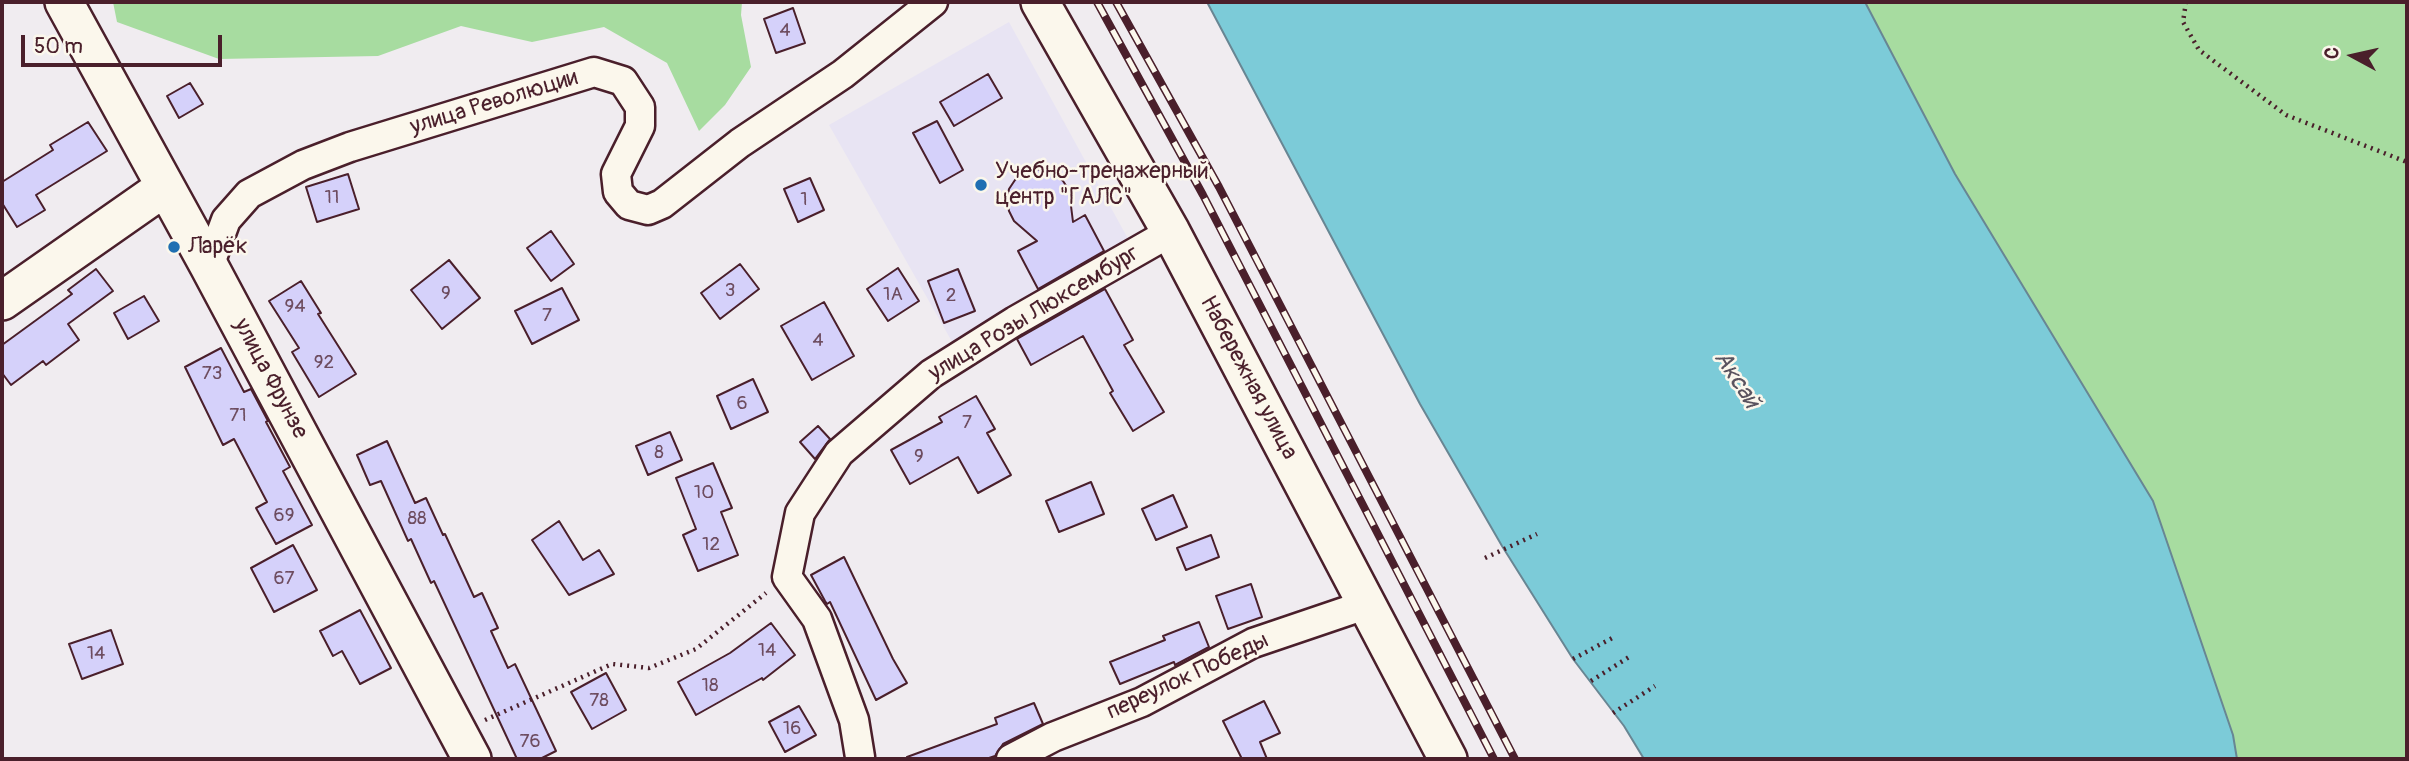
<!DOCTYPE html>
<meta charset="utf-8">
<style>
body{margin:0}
#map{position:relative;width:2409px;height:761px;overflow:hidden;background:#f0ecf0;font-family:Pangolin,sans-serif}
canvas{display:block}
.frame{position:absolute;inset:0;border:4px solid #4a1f2b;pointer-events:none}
.north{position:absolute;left:2318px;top:21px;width:70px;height:70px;-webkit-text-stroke:5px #fbf7ec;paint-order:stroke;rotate:278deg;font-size:19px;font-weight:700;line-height:28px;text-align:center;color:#4a1f2b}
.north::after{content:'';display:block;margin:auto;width:24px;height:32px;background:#4a1f2b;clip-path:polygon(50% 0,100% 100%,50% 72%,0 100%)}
.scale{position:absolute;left:21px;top:35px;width:201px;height:32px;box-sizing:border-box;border:4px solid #4a1f2b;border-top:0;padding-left:9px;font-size:21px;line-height:24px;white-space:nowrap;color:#4a1f2b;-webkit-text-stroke:5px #fbf7ec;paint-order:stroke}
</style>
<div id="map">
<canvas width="2409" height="761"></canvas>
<div class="frame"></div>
<div class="north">С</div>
<div class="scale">50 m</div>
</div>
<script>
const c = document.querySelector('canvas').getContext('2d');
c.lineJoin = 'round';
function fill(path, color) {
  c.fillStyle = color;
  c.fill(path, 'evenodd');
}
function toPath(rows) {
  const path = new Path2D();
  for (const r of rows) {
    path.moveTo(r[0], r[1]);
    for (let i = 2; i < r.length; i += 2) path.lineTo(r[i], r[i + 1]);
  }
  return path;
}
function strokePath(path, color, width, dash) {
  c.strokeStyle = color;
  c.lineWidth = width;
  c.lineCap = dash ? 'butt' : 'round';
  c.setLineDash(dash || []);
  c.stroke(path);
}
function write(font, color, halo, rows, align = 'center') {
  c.font = font + ' Pangolin,sans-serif';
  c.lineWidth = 5;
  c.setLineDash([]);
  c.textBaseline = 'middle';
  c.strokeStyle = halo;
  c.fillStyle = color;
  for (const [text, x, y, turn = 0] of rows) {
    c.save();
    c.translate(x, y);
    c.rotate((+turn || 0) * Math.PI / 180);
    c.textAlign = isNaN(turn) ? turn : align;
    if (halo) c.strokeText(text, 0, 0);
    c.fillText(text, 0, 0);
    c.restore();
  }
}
const built = toPath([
 [1009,22,1132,246,955,347,829,125]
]);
const green = toPath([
 [113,2,742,2,741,15,751,67,725,105,699,131,667,63,604,27,532,42,461,26,378,56,219,59,117,22],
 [1865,2,2407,2,2407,759,2237,759,2233,735,1955,174]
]);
const water = toPath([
 [1207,2,1865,2,1955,174,2153,501,2233,735,2237,759,1644,759,1624,726,1573,659,1502,546,1420,404,1207,2]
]);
const building = toPath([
 [793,8,805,43,776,53,764,19,793,8],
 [988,74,1002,98,954,126,940,102,988,74],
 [190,83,203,104,179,118,167,96,190,83],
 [937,121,963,170,940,183,913,133,937,121],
 [88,122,107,151,36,195,45,210,17,227,2,203,2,182,53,150,50,145,88,122],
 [1034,169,1045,170,1055,174,1063,181,1069,190,1073,222,1085,215,1104,251,1038,289,1018,251,1037,241,1014,221,1009,211,1007,200,1009,189,1015,180,1023,173,1034,169],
 [348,174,359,209,317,222,306,187,348,174],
 [810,178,824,210,798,222,784,189,810,178],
 [551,231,574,264,551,281,527,248,551,231],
 [449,260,480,298,442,329,411,290,449,260],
 [740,264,759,289,720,319,701,293,740,264],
 [898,268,919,301,888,321,867,289,898,268],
 [96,269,113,291,68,324,79,340,46,365,43,361,11,385,2,373,2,345,72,294,68,290,96,269],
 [958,269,975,311,944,323,928,281,958,269],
 [301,281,321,313,318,314,356,374,319,397,292,352,299,348,269,301,301,281],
 [562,288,579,320,532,344,515,311,562,288],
 [1105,289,1133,340,1124,345,1164,412,1133,431,1110,393,1113,391,1083,336,1031,365,1017,339,1105,289],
 [144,296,159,321,128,339,114,313,144,296],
 [824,302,854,356,812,380,781,326,824,302],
 [221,348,244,392,251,389,268,421,266,422,290,467,283,471,312,525,276,544,256,508,267,502,234,439,223,445,185,367,221,348],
 [753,379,768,412,731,429,717,396,753,379],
 [976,396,995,429,987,433,1011,475,978,493,958,457,910,484,891,450,942,422,939,417,976,396],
 [818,426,830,439,815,459,800,442,818,426],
 [670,432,682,460,648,475,636,446,670,432],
 [387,441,415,503,426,498,443,535,445,534,474,597,482,593,498,628,491,631,508,668,515,664,556,751,540,759,517,759,434,581,431,583,411,539,408,541,381,481,370,485,357,455,387,441],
 [713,463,732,508,721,512,738,555,698,571,683,535,696,529,676,478,713,463],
 [1091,482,1104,514,1059,532,1046,501,1091,482],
 [1173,495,1187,527,1156,540,1142,509,1173,495],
 [559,521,583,560,599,550,614,574,569,595,532,540,559,521],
 [1211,535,1219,557,1186,570,1177,548,1211,535],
 [293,545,317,590,274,612,251,568,293,545],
 [844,557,893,659,907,683,876,700,830,602,827,604,825,601,811,575,844,557],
 [1251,584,1262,617,1228,629,1216,596,1251,584],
 [360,610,391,668,360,684,342,651,333,656,320,631,360,610],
 [1199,622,1209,647,1175,665,1174,662,1120,684,1110,662,1165,640,1163,636,1199,622],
 [771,623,795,655,763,680,762,678,696,715,678,682,730,653,771,623],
 [111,630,123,664,82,679,69,644,111,630],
 [606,673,626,710,592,729,571,692,606,673],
 [1264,701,1280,733,1260,742,1267,759,1242,759,1223,721,1264,701],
 [1034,703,1043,724,1003,744,995,756,986,759,908,759,907,757,997,724,995,718,1034,703],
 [799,706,816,735,785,752,769,722,799,706]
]);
const path = toPath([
 [2186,2,2183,22,2199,50,2286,115,2407,162],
 [1485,558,1537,534],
 [1573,659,1616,636],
 [1591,681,1629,657],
 [1613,713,1655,686],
 [485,720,612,664,649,668,696,649,766,593]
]);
const minor = toPath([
 [209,266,226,220,249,194,303,165,350,147,594,72,623,81,640,107,640,126,616,174,618,192,629,205,648,210,662,204,740,143,843,74,933,2],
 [860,757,854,720,817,619,787,577,800,513,839,453,931,374,1015,321,1171,232],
 [1011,759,1053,737,1142,702,1253,643,1368,604]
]);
const tertiary = toPath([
 [64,2,209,266,472,759],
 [1040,2,1171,232,1448,759],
 [2,301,165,187]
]);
const rail = toPath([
 [1097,2,1203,195,1494,759],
 [1116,2,1219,187,1515,759]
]);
const markers = [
 [981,185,7,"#1f6fb2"],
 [174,247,7,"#1f6fb2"]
];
const numberNames = [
 ["4",785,31],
 ["11",332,198],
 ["1",804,200],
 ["3",730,291],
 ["9",446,294],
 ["1А",893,295],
 ["2",951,296],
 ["94",295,307],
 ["7",547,316],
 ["4",818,341],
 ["92",324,363],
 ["73",212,374],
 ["6",742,404],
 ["71",238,416],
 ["7",967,423],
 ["8",659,453],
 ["9",919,457],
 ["10",704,493],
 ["69",284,516],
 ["88",417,519],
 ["12",711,545],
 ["67",284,579],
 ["14",767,651],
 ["14",96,654],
 ["18",710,686],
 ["78",599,701],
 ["16",792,729],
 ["76",530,742]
];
const streetNames = [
 ["улица Революции",494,103,-17],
 ["улица Розы Люксембург",1034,314,-31],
 ["Набережная улица",1248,378,62],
 ["улица Фрунзе",270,379,62],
 ["переулок Победы",1188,677,-25]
];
const poiNames = [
 ["Учебно-тренажерный",995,172],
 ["центр \"ГАЛС\"",995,198],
 ["Ларёк",188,247]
];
const waterNames = [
 ["Аксай",1736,380,57]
];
fill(built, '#e8e4f3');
fill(green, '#a7dca0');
fill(water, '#7ccbd8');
strokePath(water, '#688693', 2);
fill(building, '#d5d1fa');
strokePath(building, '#4a1f2b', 2);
strokePath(minor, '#4a1f2b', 33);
strokePath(tertiary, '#4a1f2b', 42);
strokePath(path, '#4a1f2b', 4.5, [2, 5]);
strokePath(minor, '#fbf7ec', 28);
strokePath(tertiary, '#fbf7ec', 37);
strokePath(rail, '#4a1f2b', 8);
strokePath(rail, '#fbf7ec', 5, [16]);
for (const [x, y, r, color] of markers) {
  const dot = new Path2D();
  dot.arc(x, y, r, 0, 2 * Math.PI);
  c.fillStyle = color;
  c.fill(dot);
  strokePath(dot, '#fbf7ec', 2.5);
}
write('19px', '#6d4c5f', null, numberNames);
write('23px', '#4a1f2b', '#fbf7ec', streetNames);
write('23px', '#4a1f2b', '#fbf7ec', poiNames, 'left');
write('italic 24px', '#59535f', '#fbf7ec', waterNames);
</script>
